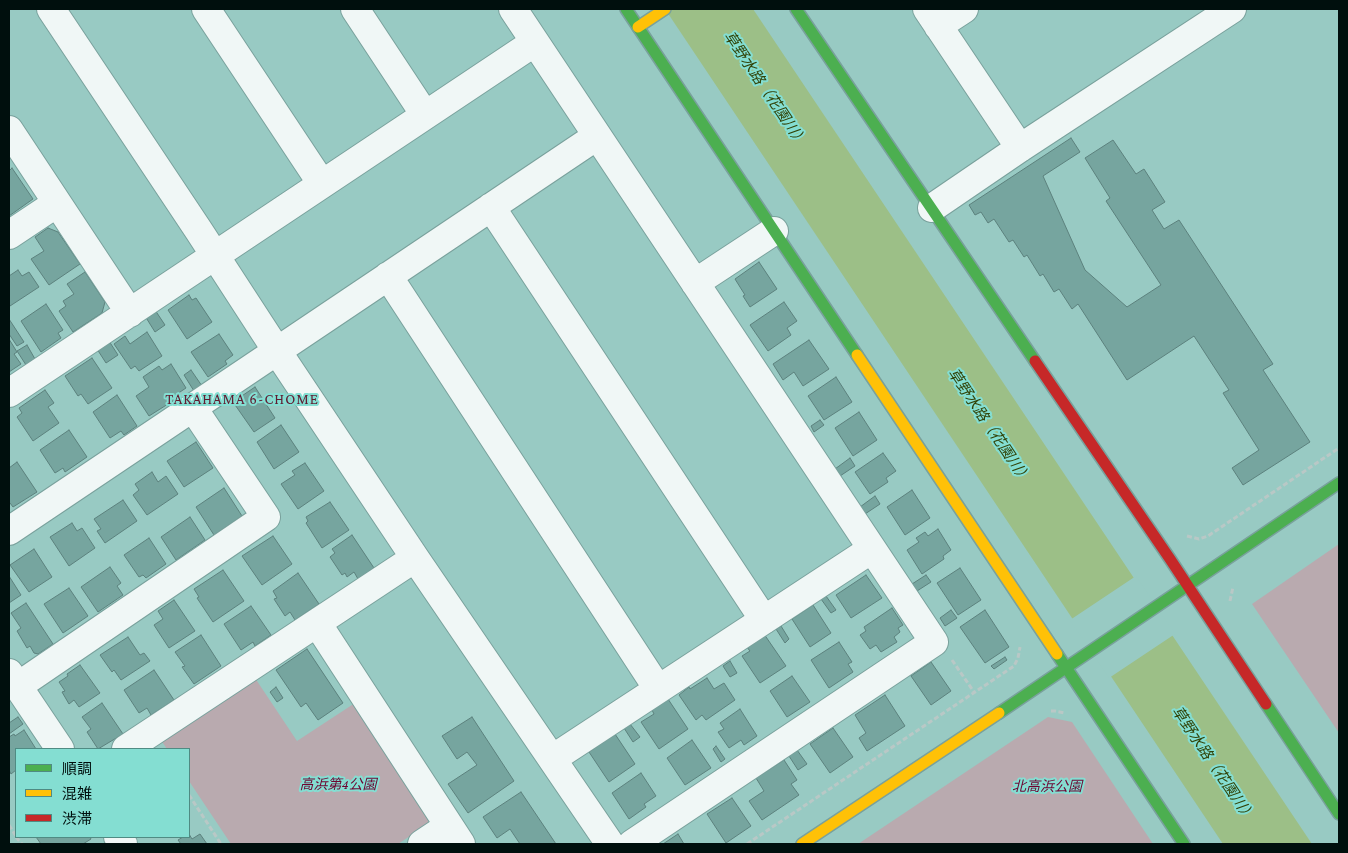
<!DOCTYPE html>
<meta charset="utf-8">
<style>
body{margin:0}
#map{position:relative;width:1348px;height:853px;overflow:hidden;background:#98cac3;font-family:"Crimson Pro","Noto Sans JP",serif}
canvas{display:block}
.frame{position:absolute;inset:0;border:10px solid #000f0d;pointer-events:none}
.legend{position:absolute;left:15px;top:748px;width:175px;height:90px;box-sizing:border-box;background:#84ded2;border:1px solid #4f8b83;margin:0;padding:6px 9px;list-style:none;font-size:15px;color:#000f0d}
.legend li{display:flex;align-items:center;gap:10px;height:25px}
.legend b{width:25px;border:1px solid #4f8b83}
</style>
<div id="map">
<canvas width="1348" height="853"></canvas>
<div class="frame"></div>
<ul class="legend">
<li><b style="height:6px;background:#4caf50"></b>順調</li>
<li><b style="height:6px;background:#ffc107"></b>混雑</li>
<li><b style="height:6px;background:#c62828"></b>渋滞</li>
</ul>
</div>
<script>
const c = document.querySelector('canvas').getContext('2d');
c.lineJoin = 'round';
function fill(path, color) {
  c.fillStyle = color;
  c.fill(path, 'evenodd');
}
function toPath(rows) {
  const path = new Path2D();
  for (const r of rows) {
    path.moveTo(r[0], r[1]);
    for (let i = 2; i < r.length; i += 2) path.lineTo(r[i], r[i + 1]);
  }
  return path;
}
function strokePath(path, color, width, dash) {
  c.strokeStyle = color;
  c.lineWidth = width;
  c.lineCap = dash ? 'butt' : 'round';
  c.setLineDash(dash || []);
  c.stroke(path);
}
function write(font, color, halo, rows, align = 'center') {
  c.font = font + ' "Crimson Pro","Noto Sans JP",serif';
  c.lineWidth = 4;
  c.setLineDash([]);
  c.textBaseline = 'middle';
  c.strokeStyle = halo;
  c.fillStyle = color;
  for (const [text, x, y, turn = 0] of rows) {
    c.save();
    c.translate(x, y);
    c.rotate((+turn || 0) * Math.PI / 180);
    c.textAlign = isNaN(turn) ? turn : align;
    if (halo) c.strokeText(text, 0, 0);
    c.fillText(text, 0, 0);
    c.restore();
  }
}
const green = toPath([
 [1339,544,1339,733,1252,604],
 [255,678,297,741,355,703,429,812,428,824,398,844,231,844,189,781,189,749,167,749,161,740],
 [1048,717,1072,722,1153,844,858,844]
]);
const water = toPath([
 [665,9,753,9,1312,844,1223,844]
]);
const pier = toPath([
 [1136,576,1175,634,1109,678,1070,620]
]);
const building = toPath([
 [1071,138,1080,152,1043,176,1085,270,1127,307,1161,285,1106,201,1110,198,1085,158,1113,140,1136,174,1144,169,1165,202,1152,210,1164,229,1179,220,1273,364,1263,370,1310,442,1243,485,1232,468,1259,450,1223,393,1229,390,1194,336,1127,380,1078,304,1072,309,1059,289,1054,292,1043,274,1040,276,1027,255,1024,257,1013,240,1009,242,994,219,988,223,981,212,975,215,969,205,1071,138],
 [12,168,33,199,9,216,9,171,12,168],
 [48,228,58,232,80,264,49,285,31,259,44,251,35,237,48,228],
 [759,262,777,289,750,307,743,296,745,295,735,279,759,262],
 [18,270,22,276,29,272,39,287,10,306,9,304,9,276,18,270],
 [85,272,105,302,102,313,73,332,59,311,66,306,63,301,74,294,67,284,85,272],
 [189,295,192,300,196,298,212,322,187,339,168,310,189,295],
 [784,302,797,321,787,328,791,335,768,351,750,325,784,302],
 [46,304,63,330,58,333,61,338,41,352,21,321,46,304],
 [155,310,165,325,155,332,145,316,155,310],
 [9,319,24,342,17,346,9,334,9,319],
 [147,332,162,356,139,371,135,366,131,369,114,344,125,336,130,344,147,332],
 [219,334,233,355,225,361,227,364,208,377,191,352,219,334],
 [9,339,17,352,14,354,21,364,9,372,9,339],
 [809,340,829,369,803,386,794,372,783,380,773,364,809,340],
 [109,341,118,355,106,363,97,349,109,341],
 [27,345,35,359,26,365,17,351,27,345],
 [92,358,112,388,88,404,81,394,78,396,65,376,92,358],
 [171,364,186,388,174,396,176,399,149,416,136,396,149,387,143,377,159,366,162,370,171,364],
 [191,370,202,386,194,391,184,375,191,370],
 [836,377,852,402,824,420,808,396,836,377],
 [255,387,275,418,254,432,233,402,255,387],
 [45,390,54,403,48,407,59,423,33,441,17,417,22,413,19,408,45,390],
 [117,395,137,426,124,435,121,431,110,438,93,412,117,395],
 [859,412,877,440,853,456,835,428,859,412],
 [820,420,824,425,814,432,811,426,820,420],
 [281,425,299,452,274,469,257,442,281,425],
 [69,430,87,457,65,472,63,468,55,473,40,450,69,430],
 [196,442,213,468,184,487,167,461,196,442],
 [883,453,896,471,886,478,888,482,870,494,855,472,883,453],
 [850,458,855,466,840,476,835,469,850,458],
 [17,462,37,492,13,507,10,503,9,503,9,468,17,462],
 [305,463,324,491,298,509,281,484,295,475,292,471,305,463],
 [152,472,158,482,166,476,178,494,147,515,133,495,139,490,135,484,152,472],
 [224,488,242,516,214,535,196,507,224,488],
 [912,490,930,518,905,535,887,507,912,490],
 [875,496,880,504,865,514,860,507,875,496],
 [123,500,137,521,105,543,97,531,101,529,94,519,123,500],
 [330,502,349,530,322,548,306,523,308,521,306,517,330,502],
 [190,517,205,540,176,560,161,537,190,517],
 [72,523,77,531,82,528,95,548,69,566,50,537,72,523],
 [938,529,951,550,943,556,944,559,922,574,907,550,919,542,916,538,925,532,928,536,938,529],
 [352,535,374,568,358,579,354,572,347,577,345,573,342,575,330,557,335,553,332,549,352,535],
 [273,536,292,564,262,585,242,556,273,536],
 [149,538,166,564,146,578,143,575,139,577,124,555,149,538],
 [34,549,52,577,29,592,10,565,34,549],
 [110,567,121,583,117,586,123,595,98,612,81,587,110,567],
 [960,568,981,600,958,615,937,583,960,568],
 [223,570,244,601,213,622,197,598,199,597,194,589,223,570],
 [298,573,319,604,295,620,290,612,285,616,274,599,277,598,273,591,298,573],
 [866,575,882,598,851,618,836,595,866,575],
 [926,575,931,582,917,591,912,584,926,575],
 [9,576,21,595,9,603,9,576],
 [69,588,88,616,63,633,44,604,69,588],
 [826,596,836,610,831,613,821,599,826,596],
 [174,600,195,631,169,648,154,625,163,619,158,611,174,600],
 [26,603,53,644,38,654,34,653,30,646,27,648,17,631,21,628,11,613,26,603],
 [813,605,831,633,810,647,792,619,813,605],
 [251,606,271,635,255,646,253,642,241,650,224,624,251,606],
 [892,608,903,625,898,628,900,632,894,637,897,642,881,652,876,645,870,649,860,635,866,631,864,627,892,608],
 [951,610,957,618,945,626,940,618,951,610],
 [985,610,1009,647,985,663,960,627,985,610],
 [781,626,789,639,785,643,776,629,781,626],
 [764,634,786,666,760,683,742,656,750,651,746,646,764,634],
 [201,635,221,666,194,684,182,667,185,666,175,652,201,635],
 [128,637,140,655,144,653,150,661,121,680,114,670,112,672,100,655,128,637],
 [839,642,852,662,848,664,853,672,829,688,811,660,839,642],
 [307,649,343,703,318,720,306,703,301,707,276,670,307,649],
 [1005,657,1007,660,994,669,991,666,1005,657],
 [730,661,737,673,730,677,723,666,730,661],
 [931,662,951,691,931,705,911,676,931,662],
 [80,665,100,693,79,707,74,700,69,704,62,692,65,691,59,682,68,676,67,674,80,665],
 [154,670,174,700,151,715,147,708,139,713,124,690,154,670],
 [792,676,810,702,787,717,770,691,792,676],
 [707,678,714,689,724,683,735,700,706,720,702,715,696,720,679,695,689,687,690,689,707,678],
 [276,687,283,698,277,702,270,692,276,687],
 [885,695,905,726,867,751,859,738,866,733,855,715,885,695],
 [668,699,688,729,659,749,641,722,654,714,652,710,668,699],
 [102,703,123,734,98,749,87,732,91,729,82,717,102,703],
 [740,709,757,736,744,745,741,740,729,748,718,732,724,729,720,723,740,709],
 [18,717,23,724,9,734,9,723,18,717],
 [472,717,514,781,468,813,448,784,477,765,467,752,457,759,442,736,472,717],
 [630,724,640,737,633,742,624,728,630,724],
 [833,728,853,757,830,773,810,744,833,728],
 [24,730,36,749,16,749,16,770,11,774,9,770,9,737,14,734,15,736,24,730],
 [615,734,635,764,609,782,589,752,615,734],
 [692,740,711,768,685,785,667,758,692,740],
 [716,746,725,759,721,762,713,749,716,746],
 [797,750,807,764,798,770,789,756,797,750],
 [784,760,797,780,791,784,799,795,762,820,749,801,764,791,756,778,784,760],
 [641,773,656,796,644,804,646,807,629,819,612,793,641,773],
 [521,792,556,844,520,844,510,829,497,838,483,817,521,792],
 [732,798,751,826,726,843,707,814,732,798],
 [189,834,192,839,200,834,207,844,181,844,178,840,183,837,189,837,189,834],
 [678,834,684,844,663,844,678,834],
 [36,837,90,837,91,839,83,844,41,844,36,837]
]);
const path = toPath([
 [1187,536,1199,539,1208,536,1339,448],
 [1230,601,1233,587],
 [952,660,974,692],
 [1051,711,1055,711,1065,713],
 [189,795,221,844],
 [9,825,16,836],
 [16,837,22,844],
 [747,844,1014,666,1018,658,1020,647]
]);
const street = toPath([
 [51,9,199,231,277,351,415,558,610,844],
 [206,9,322,184],
 [355,9,425,115],
 [513,9,934,642,632,844],
 [927,9,1020,148],
 [938,26,964,9],
 [9,130,130,313],
 [491,207,764,620],
 [932,208,1020,148,1232,9],
 [9,235,57,203],
 [388,276,658,689],
 [695,283,774,231],
 [9,393,535,42],
 [9,531,597,136],
 [317,623,461,844],
 [9,673,60,749],
 [18,686,266,517,193,408],
 [126,749,415,558],
 [552,759,872,549],
 [118,837,123,844],
 [422,844,449,826]
]);
const fast = toPath([
 [626,9,857,355],
 [796,9,1035,361],
 [1057,654,1184,844],
 [1266,704,1339,814],
 [999,713,1339,483]
]);
const slow = toPath([
 [638,27,665,9],
 [857,355,1057,654],
 [802,844,999,713]
]);
const jam = toPath([
 [1035,361,1170,559,1266,704]
]);
const parkNames = [
 ["高浜第4公園",338,785],
 ["北高浜公園",1047,787]
];
const waterNames = [
 ["草野水路（花園川）",765,89,56],
 ["草野水路（花園川）",989,426,56],
 ["草野水路（花園川）",1213,764,56]
];
const neighbourhoodNames = [
 ["TAKAHAMA 6-CHOME",242,399]
];
fill(green, '#b9aaaf');
fill(water, '#9cbf87');
fill(pier, '#98cac3');
fill(building, '#76a59f');
strokePath(building, '#5c817d', 1);
strokePath(street, '#79a19c', 30);
strokePath(fast, '#79a19c', 14);
strokePath(slow, '#79a19c', 14);
strokePath(jam, '#79a19c', 14);
strokePath(path, '#b9c8c6', 3, [5, 2.5]);
strokePath(street, '#f0f7f6', 28);
strokePath(fast, '#4caf50', 11);
strokePath(slow, '#ffc107', 11);
strokePath(jam, '#c62828', 11);
write('italic 14px', '#6e0330', '#84ded2', parkNames);
write('italic 15px', '#324308', '#84ded2', waterNames);
c.letterSpacing = '1px';
write('15px', '#601c31', '#84ded2', neighbourhoodNames);
c.letterSpacing = '0px';
</script>
